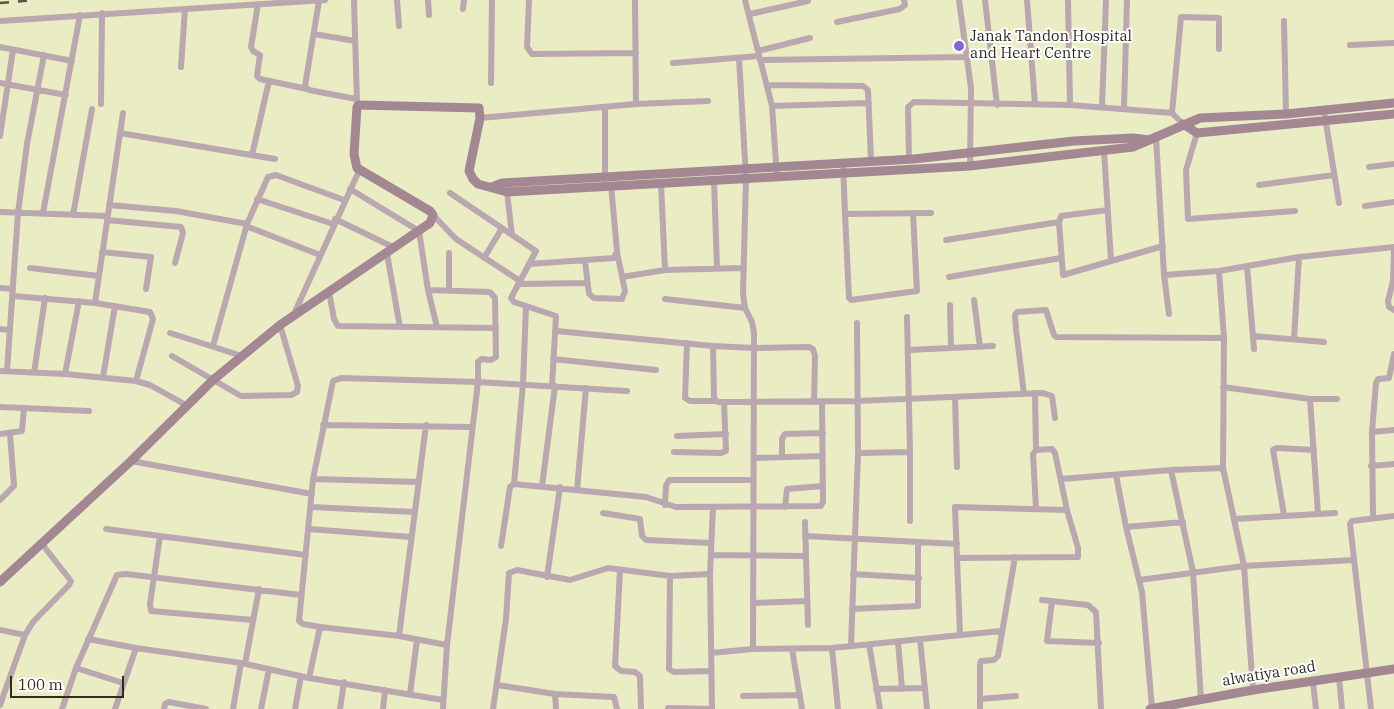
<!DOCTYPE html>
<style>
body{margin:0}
#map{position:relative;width:1394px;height:709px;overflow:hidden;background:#eaecc3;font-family:"IBM Plex Serif",serif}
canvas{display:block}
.scale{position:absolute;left:10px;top:676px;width:114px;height:22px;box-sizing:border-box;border:2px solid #2d2d1e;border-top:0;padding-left:6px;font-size:15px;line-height:18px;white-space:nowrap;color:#2d2d1e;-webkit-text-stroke:4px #fff;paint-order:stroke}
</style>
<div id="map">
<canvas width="1394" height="709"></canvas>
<div class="scale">100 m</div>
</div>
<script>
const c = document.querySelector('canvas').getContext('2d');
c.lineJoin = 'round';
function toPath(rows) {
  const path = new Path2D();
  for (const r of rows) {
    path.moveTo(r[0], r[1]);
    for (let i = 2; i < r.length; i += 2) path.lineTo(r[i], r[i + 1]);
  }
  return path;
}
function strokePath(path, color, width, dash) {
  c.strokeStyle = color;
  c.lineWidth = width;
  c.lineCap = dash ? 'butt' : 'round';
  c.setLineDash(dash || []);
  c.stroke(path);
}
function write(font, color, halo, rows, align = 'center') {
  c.font = font + ' "IBM Plex Serif",serif';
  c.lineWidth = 4;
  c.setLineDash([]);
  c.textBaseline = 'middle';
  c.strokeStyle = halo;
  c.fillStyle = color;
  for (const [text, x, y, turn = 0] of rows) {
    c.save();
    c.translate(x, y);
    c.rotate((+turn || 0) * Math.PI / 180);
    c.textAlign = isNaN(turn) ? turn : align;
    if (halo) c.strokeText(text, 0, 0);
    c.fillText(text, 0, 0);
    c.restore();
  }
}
const street = toPath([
 [354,0,357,102],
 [397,0,399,26],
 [428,0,429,15],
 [529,0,527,47,532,54,636,53],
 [635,0,636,104],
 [745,0,772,106,777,177],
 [959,0,971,88,970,166],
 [985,0,997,105],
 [1027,0,1035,104],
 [1068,0,1070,105],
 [319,1,305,86,309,90,356,99],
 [258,4,251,47,253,51,260,55,257,76,260,79,307,89],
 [463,9,464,0],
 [750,14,808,1],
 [0,21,325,0],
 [1284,21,1286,114],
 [837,22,900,9,905,5,904,0],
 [314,34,355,41],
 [1350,45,1394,43],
 [0,47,72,61],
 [758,51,810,38],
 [739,58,746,178,743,293,745,308,752,322,754,333,753,649],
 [760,60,968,57],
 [673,63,759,56],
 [181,67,185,9],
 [0,83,66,95],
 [491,83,492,0],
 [767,85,863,86,868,90,871,161],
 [101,104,102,13],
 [772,106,869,103],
 [1102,107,1106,0],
 [1124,108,1127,0],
 [1324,111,1339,203],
 [480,118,636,104,708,101],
 [1183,124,1172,113,1181,17,1219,18,1219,49],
 [120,133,275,159],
 [1197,133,1186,170,1188,219,1295,211],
 [0,136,13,50],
 [1156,137,1164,275,1169,314],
 [1104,151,1111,261],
 [252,155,269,81],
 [909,159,908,107,914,102,1070,105,1172,113],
 [843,163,845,214,931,213],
 [1369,167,1394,164],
 [605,179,605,107],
 [714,180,717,268],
 [661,184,665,270],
 [1259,185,1334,175],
 [350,189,419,231,428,290,437,327],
 [507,192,512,235],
 [450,193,536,251,511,298,514,302,556,316,552,386],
 [257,199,333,224],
 [109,205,176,211,247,224],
 [1365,206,1394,202],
 [1108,210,1061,216,1059,222,1063,275,1163,246],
 [0,212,107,216],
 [43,213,80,15],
 [845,214,849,298,851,300,917,291,913,213],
 [73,215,92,109],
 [433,215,456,239,520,281],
 [335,219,395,248],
 [107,220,181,227,183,233,175,263],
 [246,226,320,255],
 [946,240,1059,222],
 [1394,251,1393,281,1388,301,1389,307,1394,310],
 [102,252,151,257,146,289],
 [449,253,449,290],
 [387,254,400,327],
 [484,258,502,228],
 [585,261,589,294,594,298,622,299,625,291,617,252],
 [529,264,614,258,617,251,611,185],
 [1247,266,1254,349],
 [30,268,99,276],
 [1164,275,1219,271],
 [622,277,665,270,744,268],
 [949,277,1061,258],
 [518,284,587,283],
 [0,288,13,289],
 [428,290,490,292,495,298,496,357,491,360,482,359,478,362,478,382,447,645,443,709],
 [329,292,334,319,338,326,496,328],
 [13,296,95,303,150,312,153,319,136,381],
 [665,299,745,308],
 [974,300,980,347],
 [95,303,123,113],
 [950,305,951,348],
 [294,314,359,171],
 [0,329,9,330],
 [556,331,713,346,754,348,809,347,813,349,815,356,814,402],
 [170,333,242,356],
 [1253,336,1324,342],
 [1294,339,1299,257],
 [687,343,685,398,690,401,714,401],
 [213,346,247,224,268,177,276,175,344,200],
 [713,346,714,398,718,402,857,401,1043,393,1052,396,1055,418],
 [908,350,993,346],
 [172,356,241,396,291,395,297,392,298,386,280,325],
 [553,359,656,370],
 [0,371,65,374,136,381,150,385,186,405],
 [7,371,18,213,27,144,44,55],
 [34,373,45,298],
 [65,374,79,301],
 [103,377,115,306],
 [1223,387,1310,399,1337,399],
 [1035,393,1036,450],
 [1024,394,1016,329,1015,315,1017,312,1046,310,1054,335,1056,337,1224,338],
 [955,397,957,467],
 [1310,399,1318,514],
 [0,407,89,411],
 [323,425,471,427],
 [1372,432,1394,430],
 [0,434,22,431,24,408],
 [677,436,726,434],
 [674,452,721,453,726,451,724,403],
 [910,452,910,521],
 [858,453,910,452,907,317],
 [782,457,782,439,785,434,823,433],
 [754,458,823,456],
 [131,461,312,494],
 [1371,466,1394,464],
 [1171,470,1193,572,1201,700],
 [1116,475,1126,527,1142,592,1152,708],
 [313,479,418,482],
 [1061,479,1171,470,1223,468],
 [514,484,523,384,526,306],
 [542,486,555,386],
 [577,490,586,388],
 [0,500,14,486,10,434],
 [665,505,666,486,669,480,754,480],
 [311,507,414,512],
 [785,507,787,489,823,486],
 [603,513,640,519,642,536,646,540,711,543],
 [1284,515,1273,450,1277,448,1314,450],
 [1373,518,1372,432,1376,383,1378,379,1389,378,1394,354],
 [1234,519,1335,513],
 [805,522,808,625],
 [1126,527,1183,522],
 [106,529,160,536],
 [309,529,411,537],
 [805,536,957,544],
 [501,546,510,487,514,484,646,497,676,507,821,506,823,502,822,402],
 [711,555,806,556],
 [957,558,1078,557,1078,548,1067,510,1055,453,1052,449,1036,450,1033,454,1036,508],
 [620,570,615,666,621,671,635,672,640,676,641,709],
 [853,574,919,578],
 [670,576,669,669,674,672,711,671],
 [547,577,560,487],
 [1139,580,1244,566,1354,560],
 [1042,600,1088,605,1096,612,1101,709],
 [1052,601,1047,641,1099,643],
 [754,603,807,601],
 [852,609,918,606,918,543],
 [253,620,151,611,150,604,160,536,306,555],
 [0,630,25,635],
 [960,635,955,507,1067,510],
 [399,636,426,425],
 [88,639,136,648],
 [920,639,927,709],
 [898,641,902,689],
 [869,644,880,709],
 [447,645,399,636,320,627,303,624,299,621,313,479,333,381,341,378,478,382,627,391],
 [851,646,858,453,857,323],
 [832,648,838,709],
 [792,649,802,709],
 [711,653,753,649,832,648,1001,631],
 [245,664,259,589],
 [76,668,123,683],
 [1339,677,1342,709],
 [309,678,320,627],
 [1313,682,1316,709],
 [497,685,555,694,614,697,617,709],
 [876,689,925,688],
 [1253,690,1244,566,1223,468,1224,338,1219,271,1299,257,1394,247],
 [410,694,417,640],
 [555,694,556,709],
 [743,696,800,695],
 [980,699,1016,696],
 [0,705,25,635,33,622,69,585,71,581,42,544],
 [668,708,712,709],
 [62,709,76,668,117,575,126,574,301,595],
 [115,709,136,648,241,663,309,678,443,700],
 [164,709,165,704,169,702,206,709],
 [233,709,241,663],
 [261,709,269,669],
 [295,709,301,676],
 [340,709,344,682],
 [383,709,385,690],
 [493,709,506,619,509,573,517,570,570,580,608,568,670,576,710,574],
 [712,709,710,574,713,507],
 [980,709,980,665,981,661,994,660,998,656,1015,557],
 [1371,709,1350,524,1352,521,1394,516]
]);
const secondary = toPath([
 [1183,124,1197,133,1394,114],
 [492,187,502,183,914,159,1074,141,1133,138,1150,140],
 [0,582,131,461,213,380,280,325,430,223,433,215,430,211,357,168,354,154,357,107,359,105,479,108,480,118,469,171,473,179,478,184,507,192,970,166,1133,147,1200,118,1286,114,1394,103],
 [1150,709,1253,690,1394,669]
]);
const rail = toPath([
 [0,3,35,0]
]);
const markers = [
 [959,46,6,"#8065e0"]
];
const poiNames = [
 ["Janak Tandon Hospital",970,37],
 ["and Heart Centre",970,54]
];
const streetNames = [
 ["alwatiya road",1269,674,-9]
];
strokePath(street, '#baa7af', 6);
strokePath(secondary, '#a38894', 9);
strokePath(rail, '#545540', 2.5, [9, 9]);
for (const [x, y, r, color] of markers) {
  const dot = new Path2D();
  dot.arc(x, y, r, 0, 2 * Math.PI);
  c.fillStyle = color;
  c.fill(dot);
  strokePath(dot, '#fff', 2);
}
write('15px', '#2d2d1e', '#fff', poiNames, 'left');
write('15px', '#2d2d1e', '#fff', streetNames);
</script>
